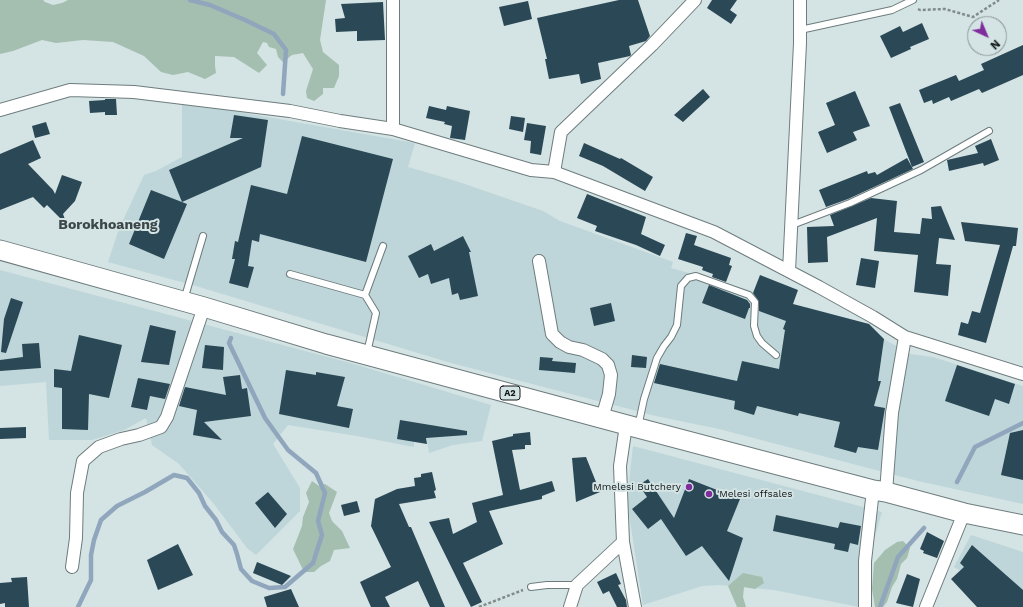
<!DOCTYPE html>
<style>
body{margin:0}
#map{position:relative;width:1023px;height:607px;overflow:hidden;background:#d4e3e4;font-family:"Work Sans",sans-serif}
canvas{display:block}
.north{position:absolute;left:967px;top:16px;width:40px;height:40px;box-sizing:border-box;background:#d4e3e4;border:1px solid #879293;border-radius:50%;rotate:136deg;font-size:11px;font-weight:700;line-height:16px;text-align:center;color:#131819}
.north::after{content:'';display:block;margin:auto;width:14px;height:18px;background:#7f2d9d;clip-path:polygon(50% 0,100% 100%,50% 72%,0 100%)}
</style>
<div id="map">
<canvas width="1023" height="607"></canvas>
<div class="north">N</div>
</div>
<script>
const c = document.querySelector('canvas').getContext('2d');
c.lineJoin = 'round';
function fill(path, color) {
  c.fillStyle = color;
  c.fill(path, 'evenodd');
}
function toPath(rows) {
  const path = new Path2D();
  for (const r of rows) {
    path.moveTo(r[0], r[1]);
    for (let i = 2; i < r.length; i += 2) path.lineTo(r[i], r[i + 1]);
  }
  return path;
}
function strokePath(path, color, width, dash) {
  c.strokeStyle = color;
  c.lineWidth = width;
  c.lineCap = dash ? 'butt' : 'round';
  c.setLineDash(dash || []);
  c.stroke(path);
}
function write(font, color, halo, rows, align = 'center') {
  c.font = font + ' "Work Sans",sans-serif';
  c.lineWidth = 4;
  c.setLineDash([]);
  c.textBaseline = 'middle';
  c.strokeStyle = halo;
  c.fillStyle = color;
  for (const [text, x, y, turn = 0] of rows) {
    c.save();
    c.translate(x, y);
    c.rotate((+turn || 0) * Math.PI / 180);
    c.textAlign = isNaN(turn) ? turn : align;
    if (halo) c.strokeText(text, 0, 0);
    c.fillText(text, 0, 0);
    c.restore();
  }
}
const built = toPath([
 [182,102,415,143,408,167,456,181,543,211,560,221,673,262,671,268,746,289,805,310,806,307,869,324,884,339,910,354,933,357,1023,386,1023,504,918,481,719,429,656,416,451,363,196,286,108,262,119,229,144,175,156,171,182,157],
 [0,270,354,364,491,405,482,441,453,445,429,453,426,436,414,441,414,447,357,436,288,425,273,444,300,488,300,511,256,555,247,548,214,504,179,464,152,445,146,418,124,430,92,440,49,440,46,382,0,386],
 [633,446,882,512,871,550,859,607,774,590,719,585,702,586,643,605,627,501],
 [971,535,1023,552,1023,607,954,567]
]);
const green = toPath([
 [0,0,43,0,45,2,53,5,62,3,68,0,326,0,320,40,323,52,339,65,339,76,334,88,323,88,323,94,314,101,307,98,306,91,313,69,303,53,292,55,283,62,278,57,276,49,269,47,267,43,263,42,257,53,267,65,259,73,234,57,215,56,215,66,216,73,205,79,188,72,173,75,161,72,144,56,113,42,83,40,56,43,42,40,13,51,0,54],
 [312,481,319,486,325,484,337,492,329,513,332,521,342,531,350,548,334,550,330,561,321,566,314,572,304,572,293,549,302,526,303,517,309,502,306,493],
 [903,541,910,548,907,558,901,564,897,579,892,587,887,602,883,607,875,607,872,589,874,563,885,550,897,542],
 [743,573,762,577,764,583,755,589,744,587,743,597,746,607,737,607,728,586]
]);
const stream = toPath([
 [190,0,210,5,245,20,274,34,286,50,283,94],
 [957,482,975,447,1023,423],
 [78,607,91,580,91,555,94,540,101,520,117,506,145,492,174,475,187,478,199,493,205,506,216,520,222,532,234,545,237,554,241,569,252,581,269,588,285,587,313,563,322,535,318,521,325,493,316,473,288,450,265,418,229,343,231,338],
 [880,607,898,557,924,528]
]);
const building = toPath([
 [619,0,638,0,650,36,646,41,629,46,631,55,630,56,598,63,601,79,581,84,579,74,549,79,545,59,547,59,537,18],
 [712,0,737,0,730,10,737,15,731,24,707,8],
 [528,1,532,19,504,26,499,7],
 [383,2,385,40,357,41,357,31,336,32,335,19,345,18,341,4],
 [922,23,929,39,910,47,911,49,891,58,880,36,900,26,903,32],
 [1023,45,1023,75,982,93,979,89,951,101,949,97,933,104,932,100,924,103,919,90,956,75,959,81,984,70,981,64],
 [703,89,710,97,683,122,674,115],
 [855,91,870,126,853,132,857,140,827,153,818,132,835,125,826,103],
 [105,99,116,99,117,115,105,115,105,112,90,113,89,101,105,100],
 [900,103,924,162,912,167,889,107],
 [429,106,446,110,447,106,470,111,465,140,450,138,452,126,444,124,445,122,426,118],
 [234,115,268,120,261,167,182,202,169,170,243,138,230,138],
 [511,116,525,118,523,132,509,129],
 [46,122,50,134,35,138,32,126],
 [527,123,546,126,541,155,530,153,531,141,524,140],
 [302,136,393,159,366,262,260,234,259,242,252,240,248,266,254,267,248,288,229,283,235,259,232,259,235,241,238,242,251,185,287,194],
 [991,139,999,160,984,166,983,163,949,171,947,160,978,153,975,146],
 [33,140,41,158,28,164,53,190,55,194,62,175,82,182,75,201,63,214,67,225,47,205,44,208,33,197,0,210,0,154],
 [584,143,620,159,621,158,653,177,645,191,603,166,579,156],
 [907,158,913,169,848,199,826,207,819,190,867,171,868,174,875,172,877,175],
 [151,190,187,204,164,259,129,244],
 [587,194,646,217,641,234,665,245,660,256,636,245,595,231,597,226,577,218],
 [871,198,897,201,894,232,920,234,922,218,932,219,931,207,941,206,955,240,939,238,936,264,951,265,948,296,914,292,918,255,874,251,877,218,827,237,828,262,808,263,807,227,834,226,830,215],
 [961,222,1018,228,1016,246,1013,246,986,343,958,335,961,322,968,324,972,311,980,313,1000,245,965,241],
 [686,233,697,236,694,245,731,258,729,265,732,266,726,282,712,277,713,274,702,270,703,267,678,259],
 [463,236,471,252,469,252,478,296,460,300,458,293,452,295,449,278,431,284,428,274,419,278,408,256,431,244,434,251],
 [861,258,879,261,875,288,856,285],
 [760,275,798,290,793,304,869,324,884,339,878,381,881,381,874,406,885,408,878,450,858,447,856,453,834,447,840,422,799,413,798,416,757,406,754,415,734,409,735,401,654,383,660,364,737,381,742,361,779,369,785,330,783,329,786,321,759,311,759,302,753,293],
 [709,285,747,300,750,304,750,308,749,308,745,319,702,303],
 [11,298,23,302,6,353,1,352,4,319],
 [611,303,615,321,594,326,590,308],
 [150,325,176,331,169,365,141,362],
 [79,335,122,345,109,398,89,394,88,430,62,429,62,388,54,387,54,369,71,371],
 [39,343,41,368,0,371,0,360,23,357,22,344],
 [205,345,224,347,223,370,202,368],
 [632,355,647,357,646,368,631,367],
 [540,357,553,358,552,361,576,363,575,373,539,370],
 [957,365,1015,384,1009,404,995,399,989,416,945,401],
 [286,370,316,375,316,372,345,377,337,406,353,409,349,428,279,414],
 [240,375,242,389,247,388,251,416,204,422,222,440,193,435,197,410,179,406,185,387,226,395,223,377],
 [138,378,170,384,165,399,150,396,147,410,131,407],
 [400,420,467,431,467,435,426,438,427,444,397,439],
 [26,427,26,438,0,439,0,428],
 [1023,430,1023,480,1001,475,1010,433],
 [530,432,531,445,525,445,525,449,512,450,520,490,552,481,555,491,542,496,542,499,489,511,503,544,463,563,482,602,471,607,429,522,449,518,453,534,477,522,472,503,503,495,492,441,513,436,513,434],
 [586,457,600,492,576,502,572,458],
 [432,472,436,490,434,491,436,498,399,504,409,527,411,527,445,607,430,607,418,581,385,597,390,607,371,607,360,582,391,567,371,526,375,499,397,489,415,486,414,478,421,477,421,474],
 [648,479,674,518,689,479,740,499,727,531,743,538,729,581,702,546,686,556,661,519,648,529,632,509,647,497,639,485],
 [268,492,287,514,275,528,255,503],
 [357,501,360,512,344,516,341,505],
 [776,515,838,528,840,522,861,526,858,545,850,543,848,552,834,549,835,544,773,531],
 [927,532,944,541,937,558,923,553,924,551,920,549],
 [178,544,193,575,158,590,147,560],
 [972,545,1023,590,1023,607,977,607,951,579,964,567,960,563],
 [257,562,291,576,282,585,253,573],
 [616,573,621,584,618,585,626,600,627,607,617,607,609,591,603,594,597,582],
 [907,574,920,579,913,607,896,603],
 [27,577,29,607,5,607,5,603,0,604,0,583,12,582,11,578],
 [291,589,299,607,267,607,264,597]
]);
const path = toPath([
 [918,9,920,10,945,9,973,17,999,0],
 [479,607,523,590]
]);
const service = toPath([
 [800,30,892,10,913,0],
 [792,225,850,203,921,170,989,131],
 [290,274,365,295,376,313,367,353],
 [365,295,383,246],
 [184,300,203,236],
 [638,427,644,399,657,358,664,346,671,337,677,325,681,286,688,278,696,276,749,295,755,302,754,326,757,336,762,343,776,355],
 [531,587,547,585,577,585]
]);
const minor = toPath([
 [393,0,393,129],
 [0,110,70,90,134,92,290,111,340,121,393,129,531,170,554,172,714,232,819,287,873,317,905,337,892,413,886,492],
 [554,172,561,132,652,45,695,0],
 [539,261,552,334,560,342,569,347,583,350,602,359,608,365,611,375,609,394,602,418],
 [789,271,800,43,800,0],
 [905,337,1023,374],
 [626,425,620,466,623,542,635,607],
 [72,567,76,538,77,493,83,461,99,447,121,439,139,435,161,427,167,417,204,307],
 [570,607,577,585,623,542],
 [865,607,865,561,873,490],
 [926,607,964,513]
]);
const primary = toPath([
 [0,250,204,307,326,344,638,428,873,490,886,492,964,513,1023,525]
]);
const markers = [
 [689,487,4,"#7f2d9d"],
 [709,494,4,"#7f2d9d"]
];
const shields = [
 [510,393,20]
];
const shieldNames = [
 ["A2",510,393]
];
const poiNames = [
 ["Mmelesi Butchery",681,487],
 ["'Melesi offsales",717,494,"left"]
];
const districtNames = [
 ["Borokhoaneng",108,225]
];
fill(built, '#bed6d9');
fill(green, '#a4bfaf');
strokePath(stream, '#8fa6bc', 4.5);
fill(building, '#2a4855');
strokePath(service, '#6e7c7d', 8);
strokePath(minor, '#6e7c7d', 14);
strokePath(primary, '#6e7c7d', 21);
strokePath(path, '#818b8c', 2.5, [3, 2]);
strokePath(service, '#fff', 6);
strokePath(minor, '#fff', 12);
strokePath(primary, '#fff', 19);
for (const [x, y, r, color] of markers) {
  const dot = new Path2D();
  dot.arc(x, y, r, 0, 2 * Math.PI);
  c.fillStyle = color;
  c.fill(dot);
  strokePath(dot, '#d4e3e4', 1.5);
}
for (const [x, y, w] of shields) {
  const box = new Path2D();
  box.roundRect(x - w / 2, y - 7, w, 14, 3);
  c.fillStyle = '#d4e3e4';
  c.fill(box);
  strokePath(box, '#131819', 1);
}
write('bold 9px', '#131819', null, shieldNames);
write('10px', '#131819', '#d4e3e4', poiNames, 'right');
write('bold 14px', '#3b4749', '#d4e3e4', districtNames);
</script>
